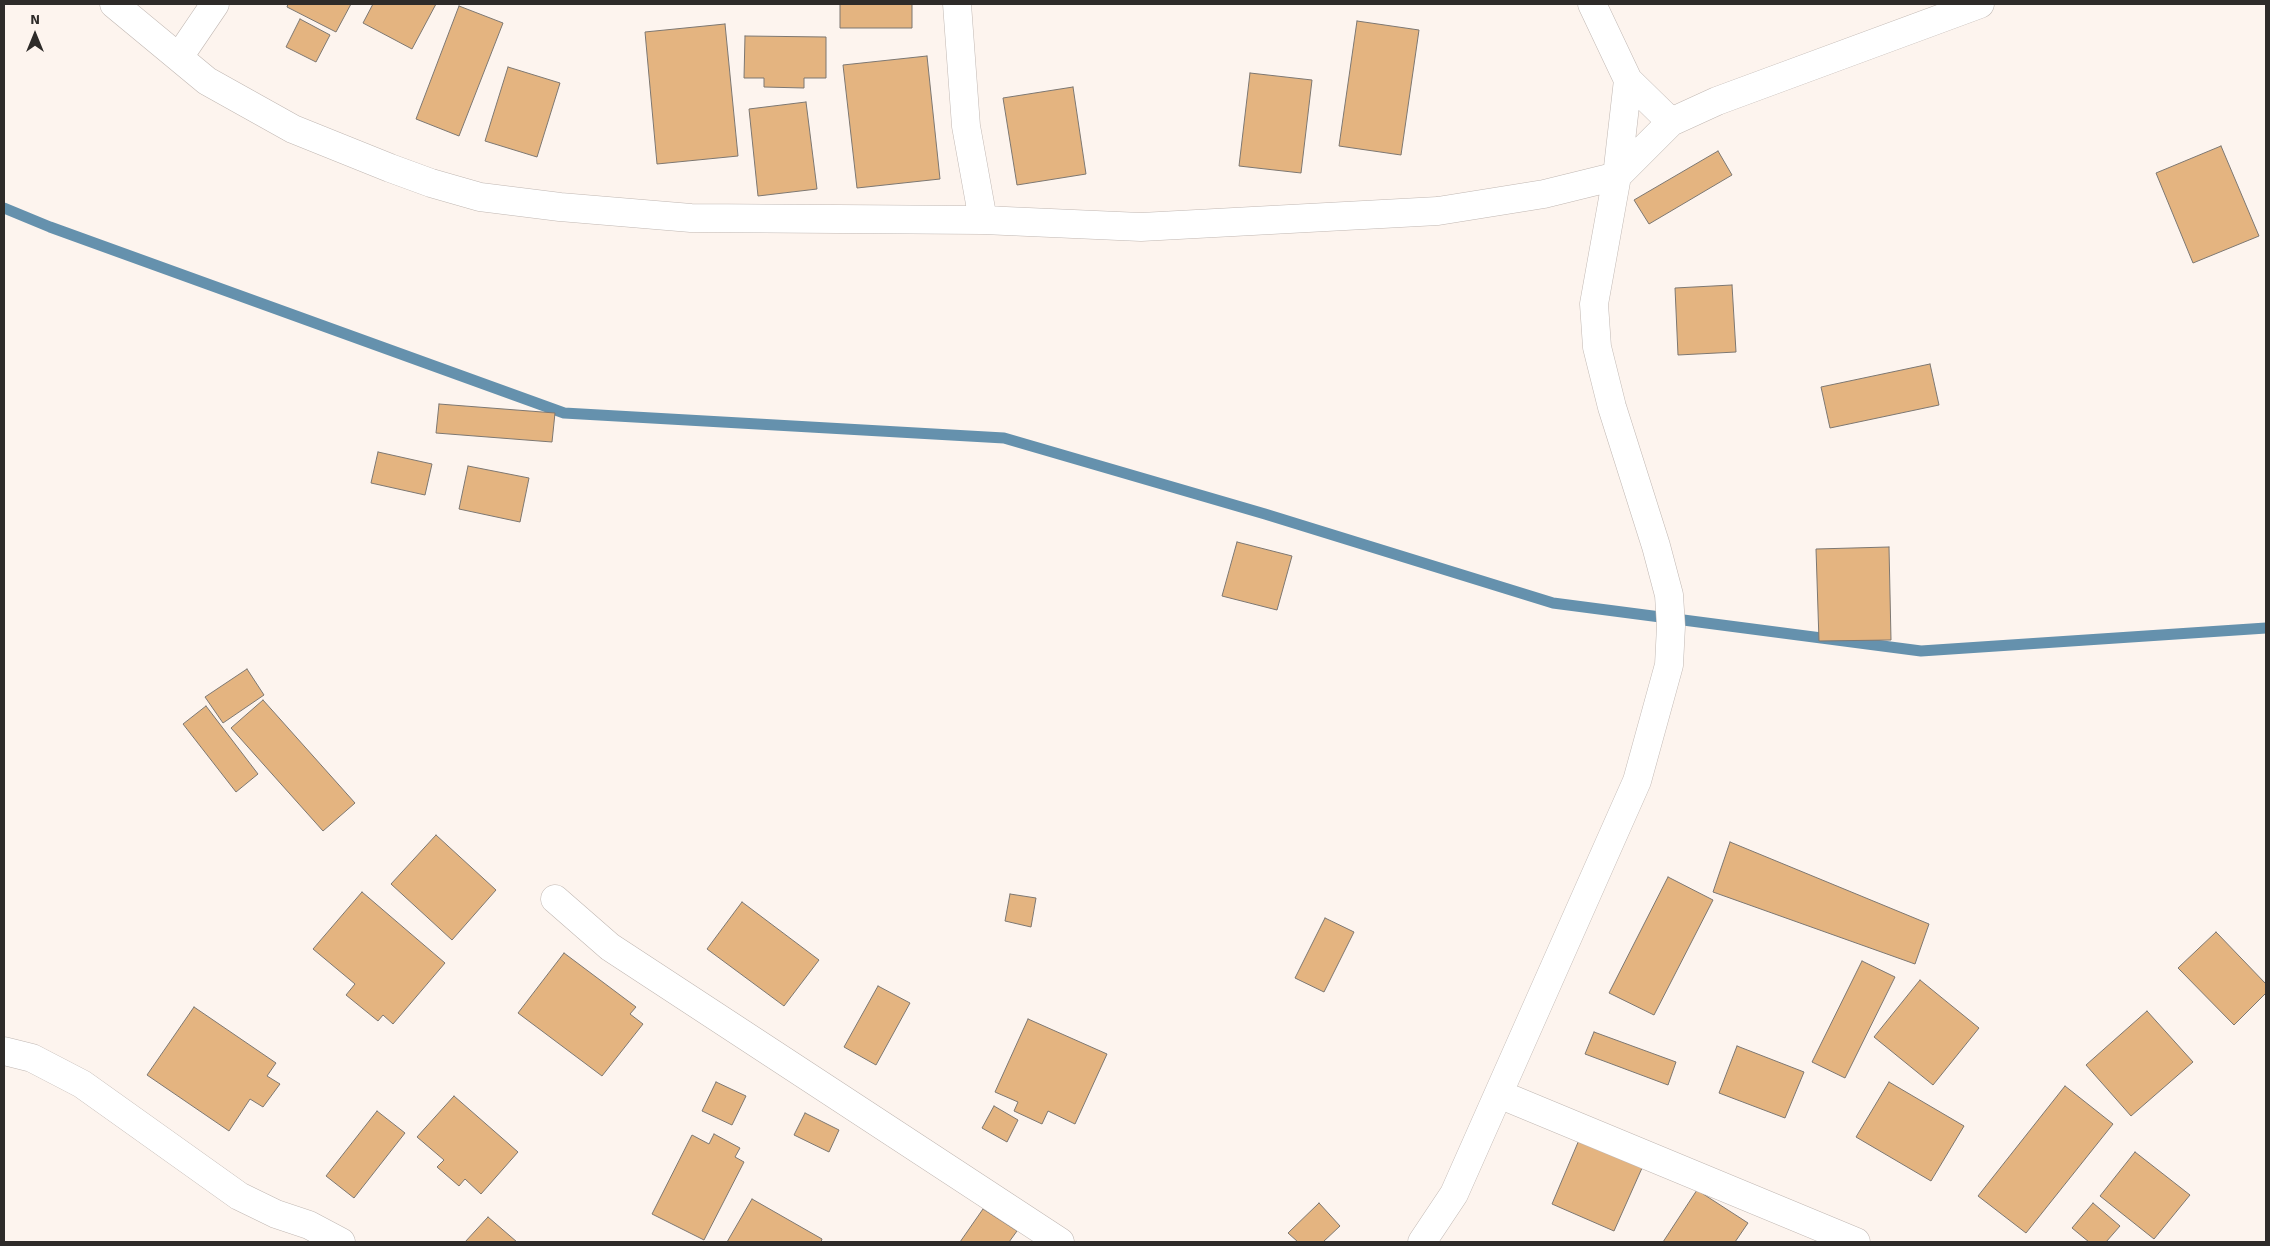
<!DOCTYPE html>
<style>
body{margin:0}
#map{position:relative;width:2270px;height:1246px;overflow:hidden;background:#fdf4ee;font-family:Signika,sans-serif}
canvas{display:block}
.frame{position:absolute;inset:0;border:5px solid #2e2b29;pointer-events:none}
.north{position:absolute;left:10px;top:10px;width:50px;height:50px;-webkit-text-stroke:4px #fdf4ee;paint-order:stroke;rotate:0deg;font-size:14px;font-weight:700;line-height:20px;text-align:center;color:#2e2b29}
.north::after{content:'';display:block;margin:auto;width:18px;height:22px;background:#2e2b29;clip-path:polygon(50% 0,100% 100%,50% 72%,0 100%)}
</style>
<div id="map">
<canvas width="2270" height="1246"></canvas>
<div class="frame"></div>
<div class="north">N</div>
</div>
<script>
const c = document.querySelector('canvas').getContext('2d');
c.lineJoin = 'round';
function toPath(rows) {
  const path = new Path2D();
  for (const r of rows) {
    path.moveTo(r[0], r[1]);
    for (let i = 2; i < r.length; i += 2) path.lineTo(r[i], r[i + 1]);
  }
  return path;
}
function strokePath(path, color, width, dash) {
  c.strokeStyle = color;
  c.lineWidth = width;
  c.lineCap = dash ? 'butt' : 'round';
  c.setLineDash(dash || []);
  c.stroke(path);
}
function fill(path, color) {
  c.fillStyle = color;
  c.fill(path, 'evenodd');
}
const stream = toPath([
 [4,208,50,227,564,413,1004,438,1265,514,1553,603,1921,651,2266,628]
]);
const building = toPath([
 [288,4,351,4,336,32,287,7,288,4],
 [373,4,436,4,412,49,363,23,373,4],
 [840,4,912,4,912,28,840,28,840,4],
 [459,6,503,23,459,136,416,119,459,6],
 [300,19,330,35,316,62,286,47,300,19],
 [1357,21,1419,30,1401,155,1339,146,1357,21],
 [725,24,738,156,657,164,645,32,725,24],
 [745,36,826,37,826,78,804,78,804,88,764,87,764,78,744,78,745,36],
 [927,56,940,179,857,188,843,65,927,56],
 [508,67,560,83,537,157,485,141,508,67],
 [1250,73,1312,80,1301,173,1239,166,1250,73],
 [1073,87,1086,174,1017,185,1003,98,1073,87],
 [806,102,817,189,758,196,749,109,806,102],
 [2221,146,2259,236,2193,263,2156,173,2221,146],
 [1718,151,1732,175,1649,224,1634,200,1718,151],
 [1732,285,1736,352,1678,355,1675,288,1732,285],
 [1930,364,1939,405,1830,428,1821,387,1930,364],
 [439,404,555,413,552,442,436,433,439,404],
 [378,452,432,464,425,495,371,483,378,452],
 [468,466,529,478,520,522,459,509,468,466],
 [1237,542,1292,556,1277,610,1222,596,1237,542],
 [1889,547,1891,640,1819,641,1816,549,1889,547],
 [247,669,264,695,223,723,205,697,247,669],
 [263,700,355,803,323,831,231,728,263,700],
 [206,706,258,774,236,792,183,724,206,706],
 [436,835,496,890,452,940,391,884,436,835],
 [1730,842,1929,924,1915,964,1713,892,1730,842],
 [1668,877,1713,900,1654,1015,1609,993,1668,877],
 [362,892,445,963,393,1024,383,1015,378,1021,346,995,355,984,313,949,362,892],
 [1010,894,1036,898,1031,927,1005,921,1010,894],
 [742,902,819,960,784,1006,707,949,742,902],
 [1325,918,1354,932,1324,992,1295,978,1325,918],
 [2216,932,2266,984,2266,993,2234,1025,2178,968,2216,932],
 [564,953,636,1007,630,1014,643,1024,602,1076,518,1013,564,953],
 [1862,961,1895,977,1845,1078,1812,1062,1862,961],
 [1920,980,1979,1028,1933,1085,1874,1037,1920,980],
 [878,986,910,1003,876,1065,844,1047,878,986],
 [194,1007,276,1063,267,1076,280,1084,263,1107,250,1099,229,1131,147,1075,194,1007],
 [2147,1011,2193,1062,2131,1116,2086,1065,2147,1011],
 [1028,1019,1107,1054,1075,1124,1048,1111,1042,1124,1014,1111,1018,1102,995,1092,1028,1019],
 [1594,1032,1676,1062,1668,1085,1585,1054,1594,1032],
 [1737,1046,1804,1072,1785,1118,1719,1093,1737,1046],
 [716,1082,746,1096,732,1125,702,1111,716,1082],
 [1889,1082,1964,1126,1931,1181,1856,1137,1889,1082],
 [2065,1086,2113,1124,2026,1233,1978,1196,2065,1086],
 [454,1096,518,1152,481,1194,465,1179,459,1186,437,1167,444,1160,417,1137,454,1096],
 [994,1106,1018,1120,1007,1142,982,1128,994,1106],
 [377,1111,405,1133,354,1198,326,1176,377,1111],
 [805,1113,839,1130,829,1152,794,1135,805,1113],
 [714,1134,740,1148,735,1157,744,1162,704,1240,652,1214,692,1135,709,1144,714,1134],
 [1579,1140,1642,1168,1614,1231,1552,1204,1579,1140],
 [2135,1152,2190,1195,2154,1239,2100,1196,2135,1152],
 [1697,1190,1748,1223,1735,1242,1663,1242,1697,1190],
 [752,1199,822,1239,821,1242,727,1242,752,1199],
 [1319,1203,1340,1226,1323,1242,1298,1242,1288,1233,1319,1203],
 [2093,1203,2120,1226,2106,1242,2089,1242,2072,1228,2093,1203],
 [983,1209,1017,1231,1009,1242,960,1242,983,1209],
 [488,1217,517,1242,465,1242,488,1217]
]);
const street = toPath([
 [114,4,207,81,293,129,390,168,431,183,480,197,560,207,691,218,983,220,1141,227,1438,211,1544,194,1617,176,1628,80],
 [957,4,966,126,983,220],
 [1592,4,1628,80,1671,122],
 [179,57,215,4],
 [555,899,610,947,1060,1242],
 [4,1051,32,1058,82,1084,239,1196,276,1214,309,1225,341,1242],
 [1499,1094,1856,1242],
 [1422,1242,1454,1194,1637,781,1669,665,1671,626,1669,595,1656,546,1612,407,1597,347,1594,304,1617,176,1671,122,1717,101,1980,4]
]);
strokePath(stream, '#6591ad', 11);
fill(building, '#e4b480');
strokePath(building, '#7d7771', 1);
strokePath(street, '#c0b7b2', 29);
strokePath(street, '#fff', 28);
</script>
